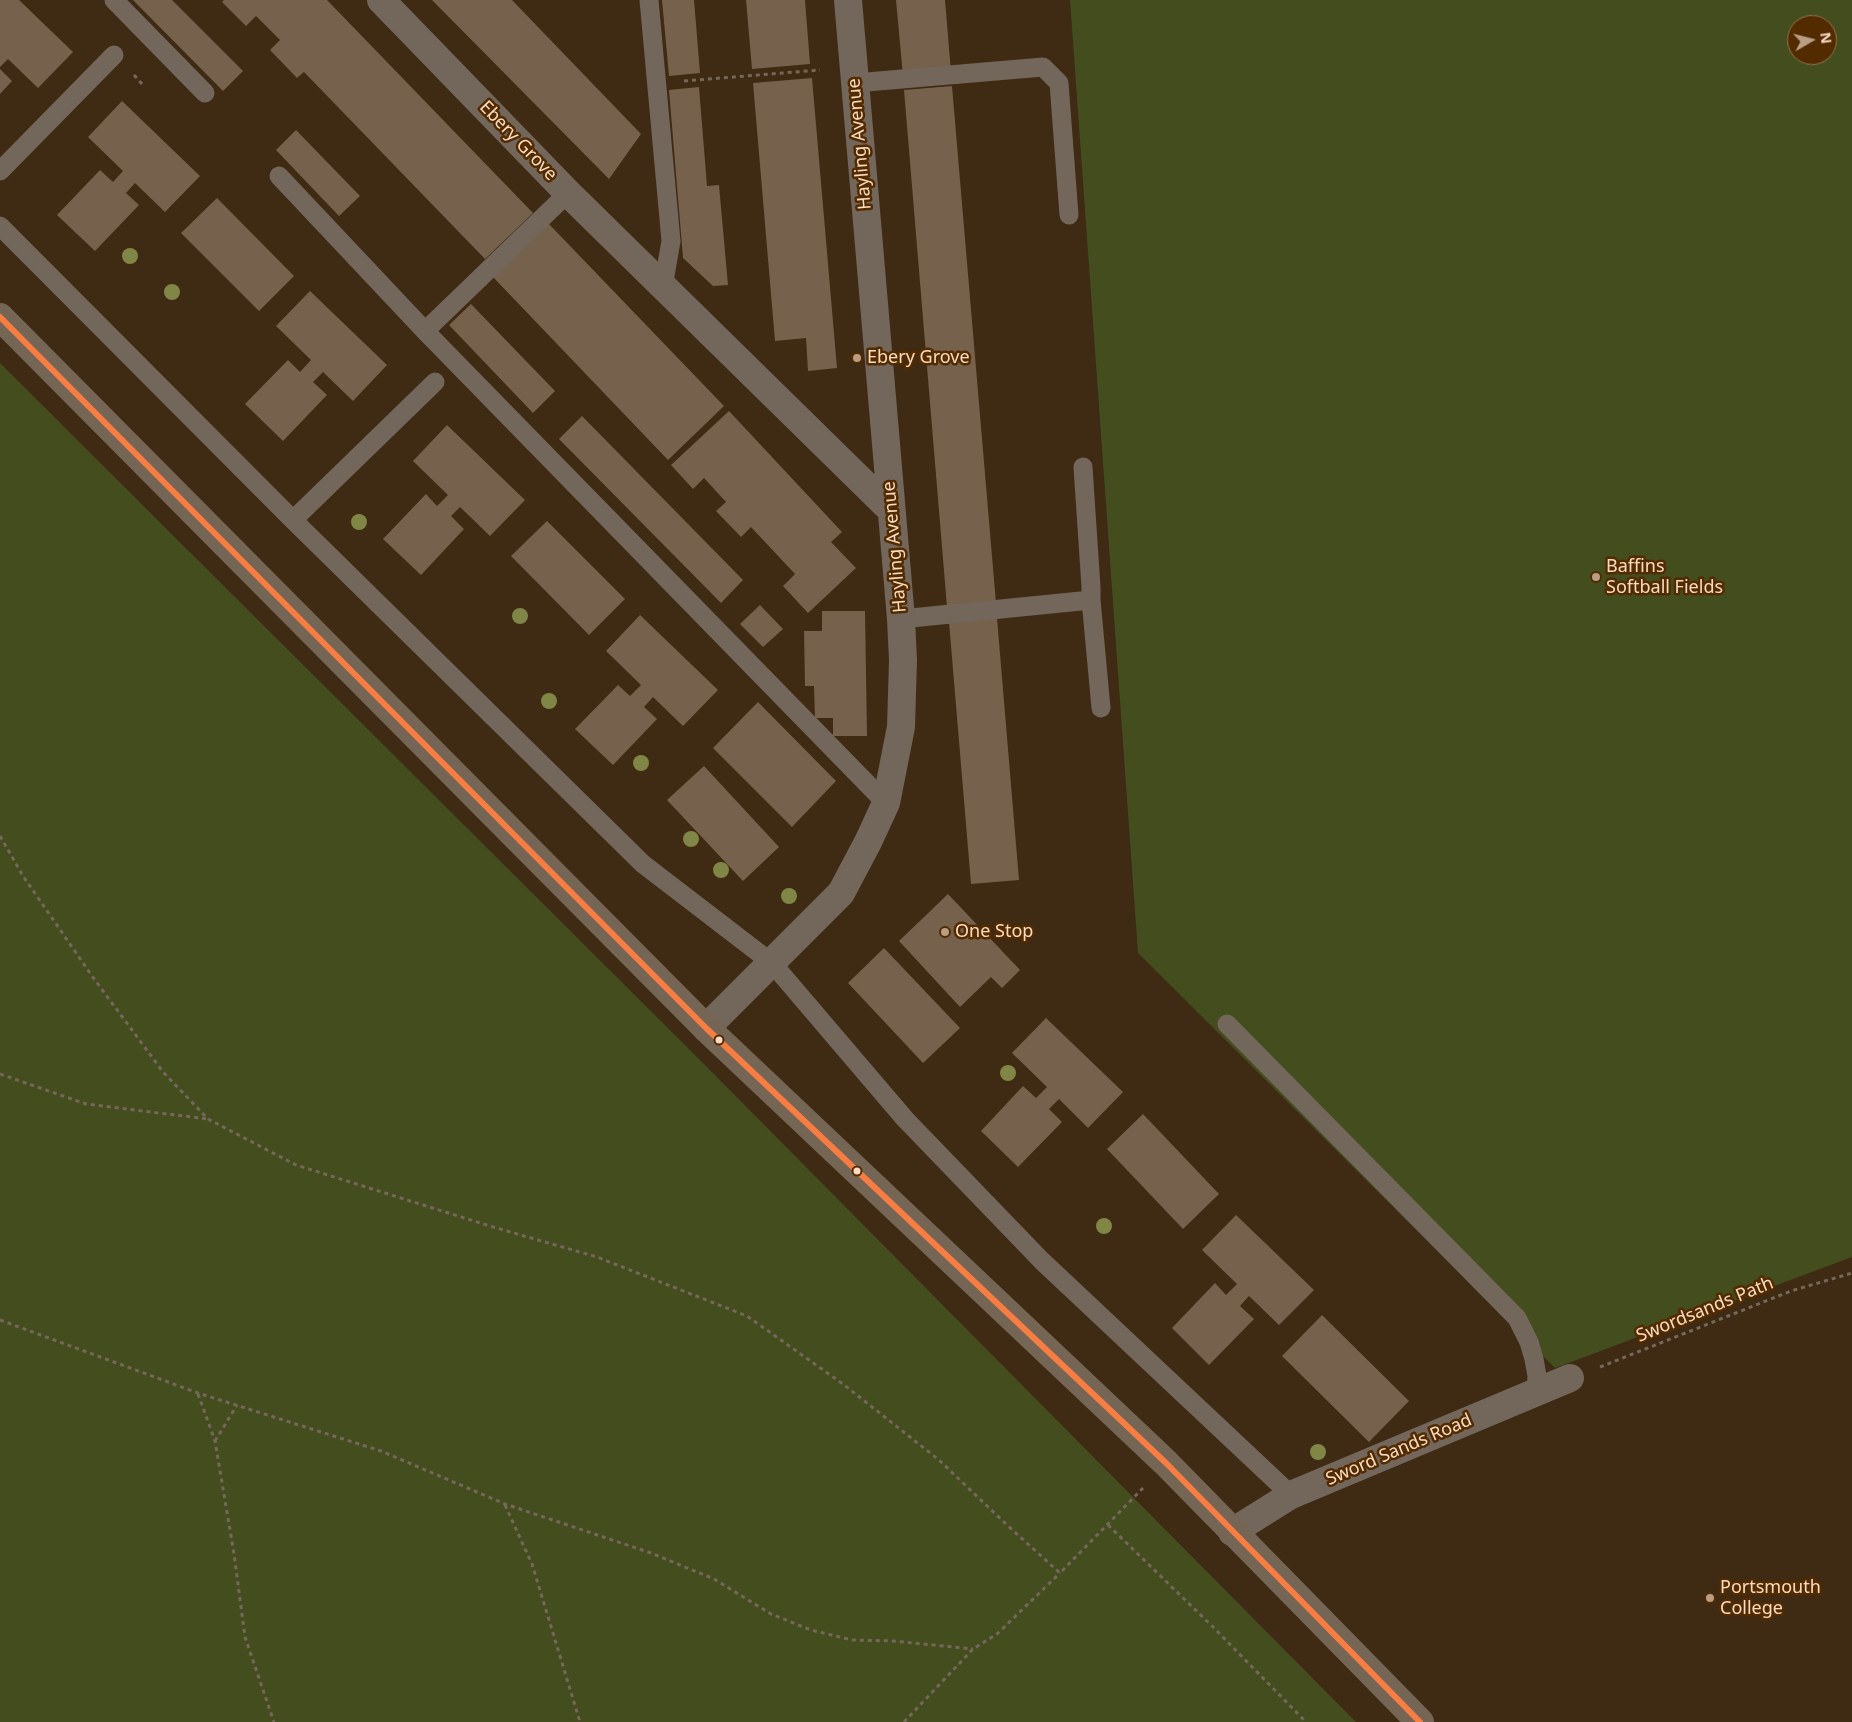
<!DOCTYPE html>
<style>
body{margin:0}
#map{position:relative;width:1852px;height:1722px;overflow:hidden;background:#3f2a13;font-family:"Noto Sans",sans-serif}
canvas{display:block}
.north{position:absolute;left:1787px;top:15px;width:50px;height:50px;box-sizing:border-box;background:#522b00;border:1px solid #95714d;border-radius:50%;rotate:82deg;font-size:14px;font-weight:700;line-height:20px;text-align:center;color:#fadbc1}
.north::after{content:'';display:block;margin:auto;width:18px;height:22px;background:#b99d84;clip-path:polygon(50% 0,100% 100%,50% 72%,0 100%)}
</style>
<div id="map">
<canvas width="1852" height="1722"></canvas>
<div class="north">N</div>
</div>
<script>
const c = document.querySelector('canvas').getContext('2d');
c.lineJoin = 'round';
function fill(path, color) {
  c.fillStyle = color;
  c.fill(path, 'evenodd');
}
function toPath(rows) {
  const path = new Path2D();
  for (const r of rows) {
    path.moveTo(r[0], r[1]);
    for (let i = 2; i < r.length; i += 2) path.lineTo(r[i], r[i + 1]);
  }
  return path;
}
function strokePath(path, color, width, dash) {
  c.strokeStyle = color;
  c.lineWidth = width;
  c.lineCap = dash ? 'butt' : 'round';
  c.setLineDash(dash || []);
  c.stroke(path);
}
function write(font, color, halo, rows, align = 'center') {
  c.font = font + ' "Noto Sans",sans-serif';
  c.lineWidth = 5;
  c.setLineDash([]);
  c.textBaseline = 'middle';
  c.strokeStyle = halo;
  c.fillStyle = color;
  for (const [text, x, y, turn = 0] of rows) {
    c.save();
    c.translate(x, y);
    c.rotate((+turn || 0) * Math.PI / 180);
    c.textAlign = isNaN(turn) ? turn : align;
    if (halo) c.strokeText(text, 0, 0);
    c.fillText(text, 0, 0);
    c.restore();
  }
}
const green = toPath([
 [1070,0,1852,0,1852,1257,1555,1368,1138,953],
 [1797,25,1827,25,1827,55,1797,55],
 [0,363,696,1056,1356,1722,0,1722]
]);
const building = toPath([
 [0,0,19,0,73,52,38,88,8,59,0,67],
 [133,0,172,0,243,71,223,91],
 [224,0,327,0,533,213,485,259,304,72,297,78,270,50,280,40,256,16,246,26,222,2],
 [432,0,512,0,641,134,609,179],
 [662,0,694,0,700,73,669,76],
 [746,0,805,0,810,64,752,69],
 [896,0,945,0,951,72,903,76],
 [0,69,12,81,0,94],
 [812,78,837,368,808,371,806,338,775,341,753,83],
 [952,86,996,603,947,607,904,90],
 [699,87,707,186,719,185,728,285,713,286,683,258,669,90],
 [122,101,200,176,165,212,135,183,126,193,139,205,95,251,57,215,100,170,113,182,123,171,88,137],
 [296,130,360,196,339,216,276,150],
 [217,198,294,276,259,311,181,233],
 [548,223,724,406,668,460,492,276],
 [310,291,387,365,353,401,323,372,313,382,327,395,283,441,245,404,288,360,300,372,311,360,276,326],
 [471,304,555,391,533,413,449,325],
 [729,411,842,532,831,542,856,568,808,613,783,586,795,574,751,527,741,537,716,511,726,502,704,478,693,489,671,465],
 [582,416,743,580,721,603,559,439],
 [447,425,525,500,490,536,460,507,451,516,464,529,421,575,383,539,426,494,437,506,448,495,413,461],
 [547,521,625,599,589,635,511,556],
 [760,605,783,629,763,647,740,624],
 [822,611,865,611,867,736,833,736,833,718,815,718,814,686,805,686,804,631,822,631],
 [640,615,718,690,683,726,653,697,644,707,657,719,613,765,575,729,618,685,630,696,641,685,606,651],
 [997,618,1019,880,971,884,949,622],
 [758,702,836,781,792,827,713,748],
 [704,766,779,847,743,881,667,800],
 [948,894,1020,970,1002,988,991,977,960,1007,899,941],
 [884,948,960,1028,923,1063,848,983],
 [1046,1018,1123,1092,1088,1128,1059,1099,1049,1109,1062,1122,1018,1167,981,1131,1023,1086,1036,1098,1047,1087,1012,1053],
 [1143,1114,1219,1194,1183,1229,1107,1149],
 [1236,1215,1314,1290,1279,1325,1249,1296,1240,1306,1254,1319,1209,1365,1172,1328,1215,1283,1226,1295,1237,1284,1202,1250],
 [1322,1315,1409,1401,1369,1442,1282,1356]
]);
const path = toPath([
 [134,75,142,84],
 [684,81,820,70],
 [0,836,23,876,92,976,163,1072,208,1119,296,1165,493,1227,597,1257,747,1316,843,1384,939,1460,1008,1526,1060,1573,1143,1488],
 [0,1074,86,1104,208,1119],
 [0,1320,198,1393,381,1451,505,1504,651,1553,714,1579,771,1614,811,1630,852,1640,893,1641,973,1649],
 [1600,1367,1791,1291,1852,1273],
 [198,1394,215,1441,234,1554,245,1637,274,1722],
 [215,1441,237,1405],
 [505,1505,532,1564,580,1722],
 [1108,1525,1212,1626,1306,1722],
 [904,1722,973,1649,997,1634,1060,1573]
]);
const lane = toPath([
 [114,0,205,93],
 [649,0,671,241,663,287],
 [855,83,1043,67,1059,83,1069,215],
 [0,171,114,55],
 [279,176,425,331,886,803],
 [0,226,293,520,643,864,772,963,905,1119,1042,1261,1291,1495],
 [425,331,568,193],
 [1083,467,1091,587,1091,600],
 [293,520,435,382],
 [901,619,1091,600,1101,708],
 [1227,1024,1517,1318,1529,1342,1534,1359,1537,1376,1536,1393]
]);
const street = toPath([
 [381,0,568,193,891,510],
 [706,1028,841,893,868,842,886,803,901,727,903,660,901,619,848,0],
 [1232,1532,1291,1495,1570,1378]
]);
const primary = toPath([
 [0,317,706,1028,1166,1463,1420,1722]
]);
const bus1 = toPath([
 [0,317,706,1028,1166,1463,1420,1722]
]);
const trees = [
 [130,256],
 [172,292],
 [359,522],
 [520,616],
 [549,701],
 [641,763],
 [691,839],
 [721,870],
 [789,896],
 [1008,1073],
 [1104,1226],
 [1318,1452]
];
const markers = [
 [857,358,5,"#b99d84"],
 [1596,577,5,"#b99d84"],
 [945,932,5,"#b99d84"],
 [719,1040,4.5,"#fadbc1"],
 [857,1171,4.5,"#fadbc1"],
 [1710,1598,5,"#b99d84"]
];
const streetNames = [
 ["Ebery Grove",518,141,46],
 ["Hayling Avenue",860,144,-95],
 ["Hayling Avenue",895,547,-95],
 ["Swordsands Path",1705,1310,-22],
 ["Sword Sands Road",1399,1450,-23]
];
const poiNames = [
 ["Ebery Grove",867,358],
 ["Baffins",1606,567],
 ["Softball Fields",1606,588],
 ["One Stop",955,932],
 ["Portsmouth",1720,1588],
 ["College",1720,1609]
];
fill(green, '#444d1e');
fill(building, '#75614c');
strokePath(path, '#75685a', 3, [4, 4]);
strokePath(lane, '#73665a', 19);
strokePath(street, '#73665a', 28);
strokePath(primary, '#756554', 28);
strokePath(bus1, '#f77d43', 6);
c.fillStyle = '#808646';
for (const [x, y] of trees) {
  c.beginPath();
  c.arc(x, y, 8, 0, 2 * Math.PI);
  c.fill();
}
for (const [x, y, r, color] of markers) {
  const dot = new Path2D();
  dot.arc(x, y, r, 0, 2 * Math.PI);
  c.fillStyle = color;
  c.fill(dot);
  strokePath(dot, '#522b00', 2);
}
write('18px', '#fadbc1', '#522b00', streetNames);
write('18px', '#fadbc1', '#522b00', poiNames, 'left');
</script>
